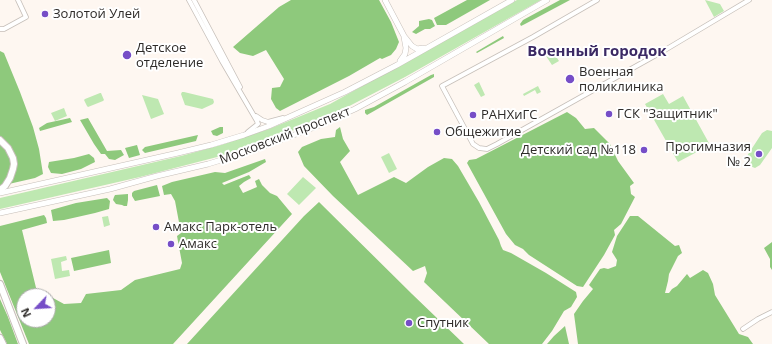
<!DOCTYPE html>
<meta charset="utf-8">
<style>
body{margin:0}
#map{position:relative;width:772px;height:344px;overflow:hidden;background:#fef7f1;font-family:"Open Sans",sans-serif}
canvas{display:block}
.north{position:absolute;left:16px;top:288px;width:40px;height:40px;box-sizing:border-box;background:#fff;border:1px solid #abaaa9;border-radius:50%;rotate:245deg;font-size:11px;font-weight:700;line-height:16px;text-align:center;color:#2d2a28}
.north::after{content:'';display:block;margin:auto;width:14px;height:18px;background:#764ec7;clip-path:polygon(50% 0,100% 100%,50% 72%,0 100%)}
</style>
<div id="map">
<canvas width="772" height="344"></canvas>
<div class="north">N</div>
</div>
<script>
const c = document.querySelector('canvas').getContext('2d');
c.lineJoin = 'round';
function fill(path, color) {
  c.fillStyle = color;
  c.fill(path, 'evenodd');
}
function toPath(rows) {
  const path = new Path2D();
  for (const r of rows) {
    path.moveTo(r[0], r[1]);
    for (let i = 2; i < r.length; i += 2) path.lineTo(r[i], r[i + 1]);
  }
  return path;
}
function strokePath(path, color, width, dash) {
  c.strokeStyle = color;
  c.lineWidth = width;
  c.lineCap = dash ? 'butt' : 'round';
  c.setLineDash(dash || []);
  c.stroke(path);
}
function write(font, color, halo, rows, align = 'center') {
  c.font = font + ' "Open Sans",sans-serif';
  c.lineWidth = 4;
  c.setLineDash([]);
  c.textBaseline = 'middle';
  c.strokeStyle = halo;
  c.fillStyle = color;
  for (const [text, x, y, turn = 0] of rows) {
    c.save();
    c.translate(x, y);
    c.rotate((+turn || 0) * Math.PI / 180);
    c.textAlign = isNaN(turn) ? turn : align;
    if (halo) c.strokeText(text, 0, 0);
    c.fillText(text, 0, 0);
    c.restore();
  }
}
const green = toPath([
 [517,0,541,0,405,77,334,114,274,138,221,156,140,177,0,209,0,198,181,156,221,145,269,129,330,104],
 [705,0,720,4,724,11,714,17],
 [551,49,559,61,552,65,544,53],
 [479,82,485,95,481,97,474,85],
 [538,86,541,92,537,94,535,90,524,96,523,94],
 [182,92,184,92,213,99,214,102,213,104,202,109,185,105,181,94],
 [100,93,101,93,104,100,103,101,88,107,87,106,84,100,85,99],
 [663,94,669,104,683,96,710,145,678,162,645,104],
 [142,95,158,99,164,114,151,119],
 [64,108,67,116,55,121,51,113],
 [767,130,772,131,772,148,760,165,755,168,750,166,746,161,747,156,762,133],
 [389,153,397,169,389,173,381,157],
 [303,177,316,188,299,205,287,194],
 [108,216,110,225,104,227,102,217],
 [66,256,67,260,61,262,62,271,69,270,70,276,55,279,51,259]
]);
const forest = toPath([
 [291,0,379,0,391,22,399,42,396,49,391,55,382,59,380,58,349,76,280,111,276,108,271,99,272,88,280,87,284,79,266,50,253,56,240,53,233,47,279,7],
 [467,0,490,0,446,25,437,25,434,18],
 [560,0,570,0,525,24,521,26,520,24,523,20],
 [429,19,432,20,435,26,430,29,425,29,416,34,412,32,419,26,419,21],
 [503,36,504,38,477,53,476,52],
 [0,51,4,53,20,92,33,127,39,149,43,174,35,178,0,186],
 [434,74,434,77,367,115,365,113,365,110,374,107,431,75],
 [567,112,576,118,585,129,594,128,610,144,618,161,634,183,630,186,631,194,635,197,621,224,614,230,615,235,604,255,583,287,577,286,529,255,523,249,515,245,506,234,467,163,469,160,476,159],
 [70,118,72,122,40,131,39,128,47,123],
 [88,118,107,151,121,150,124,155,115,160,109,159,105,154,101,154,94,144,80,120],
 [220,127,223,127,223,133,217,136,213,135,211,131],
 [340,127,343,139,350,151,340,162,358,195,394,177,406,183,428,167,444,158,452,159,458,166,479,202,499,240,501,246,503,250,511,253,546,273,576,292,577,297,571,307,564,311,552,331,542,344,489,344,424,282,427,273,425,266,413,271,333,196,304,166,298,152,302,147,321,139,335,137,336,130],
 [198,135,196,141,145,153,142,150,145,147],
 [137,145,140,155,129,158,125,148],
 [89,154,94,158,95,162,81,169,62,174,51,173,48,167,49,162,74,158],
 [265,159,266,162,249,172,222,183,224,185,249,175,251,178,244,182,239,186,243,193,257,187,255,181,259,179,262,185,270,193,277,196,292,214,173,344,29,344,0,272,0,226,44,215,46,218,47,223,22,230,38,296,24,296,24,320,48,320,48,300,53,298,64,304,81,303,86,294,121,290,135,280,180,269,182,263,177,236,181,233,175,201,171,194,164,195,162,186,172,182,215,172,225,173],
 [157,185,160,196,135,201,132,196,132,193,134,191],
 [128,194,128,200,127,206,124,206,122,205,116,204,113,200,114,197,115,195],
 [107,198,110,201,109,209,95,213,64,220,53,221,51,210,76,203],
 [319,202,412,294,464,344,187,344,304,216],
 [630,216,638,216,675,246,679,245,682,253,678,256,669,274,668,281,665,293,669,293,672,289,677,286,687,274,690,278,703,270,708,273,713,284,715,295,739,334,748,337,753,344,578,344,574,314,583,301,593,289,589,285,600,269,604,268,608,269,616,266,617,260,612,252,617,236],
 [772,242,772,270,770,267,770,259,764,248],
 [109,250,111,263,74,271,71,258],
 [0,299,8,317,18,344,7,344,0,330],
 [565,326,569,344,547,344,554,336]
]);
const minor = toPath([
 [189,0,222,61,257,121,258,124,248,132],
 [194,0,240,87],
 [597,0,533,37,442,86,473,144,479,148,487,149,497,144,665,50,749,0],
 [0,29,4,29,26,17,18,0],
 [256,116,262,120,268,122,283,118],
 [743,329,758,319,772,312]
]);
const major = toPath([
 [385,0,404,36,412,46,417,49,423,48],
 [400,61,405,54,406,48,404,37],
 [0,193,178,153,211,145,244,135,269,126,345,92,397,65,512,0],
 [0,213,110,189,157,176,208,164,251,151,315,127,355,109,405,82,547,0]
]);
const highway = toPath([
 [0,140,8,148,13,158,14,164,13,169,10,178,5,186,0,190],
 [0,284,23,344],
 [0,338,3,344]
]);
const markers = [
 [45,14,4,"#764ec7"],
 [127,55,5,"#764ec7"],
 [570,79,5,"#764ec7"],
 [609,114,4,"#764ec7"],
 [473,115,4,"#764ec7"],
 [437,132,4,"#764ec7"],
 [644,150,4,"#764ec7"],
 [759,154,4,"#764ec7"],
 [156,227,4,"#764ec7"],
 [171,244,4,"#764ec7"],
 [409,323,4,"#764ec7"]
];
const poiNames = [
 ["Золотой Улей",53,14],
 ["Детское",136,48],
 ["отделение",136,63],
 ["Военная",579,72],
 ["поликлиника",579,87],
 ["ГСК \"Защитник\"",617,114],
 ["РАНХиГС",481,115],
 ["Общежитие",445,132],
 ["Прогимназия",751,147,"right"],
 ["№ 2",751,162,"right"],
 ["Детский сад №118",636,150,"right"],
 ["Амакс Парк-отель",164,227],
 ["Амакс",179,244],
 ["Спутник",417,323]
];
const streetNames = [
 ["Московский проспект",285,136,-21]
];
const quarterNames = [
 ["Военный городок",597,52]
];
fill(green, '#bee8b1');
fill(forest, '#8ec97c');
strokePath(minor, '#c6bfb9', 5.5);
strokePath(major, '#c6bfb9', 6);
strokePath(highway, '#c6bfb9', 8);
strokePath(minor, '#fff', 4);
strokePath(major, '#fff', 5);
strokePath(highway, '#fff', 6);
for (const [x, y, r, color] of markers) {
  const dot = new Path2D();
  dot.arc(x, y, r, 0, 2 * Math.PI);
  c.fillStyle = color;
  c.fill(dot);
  strokePath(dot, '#fff', 1.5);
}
write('13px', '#2d2a28', '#fff', poiNames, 'left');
write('13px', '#2d2a28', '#fff', streetNames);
write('bold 15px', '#3b2964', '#fff', quarterNames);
</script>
